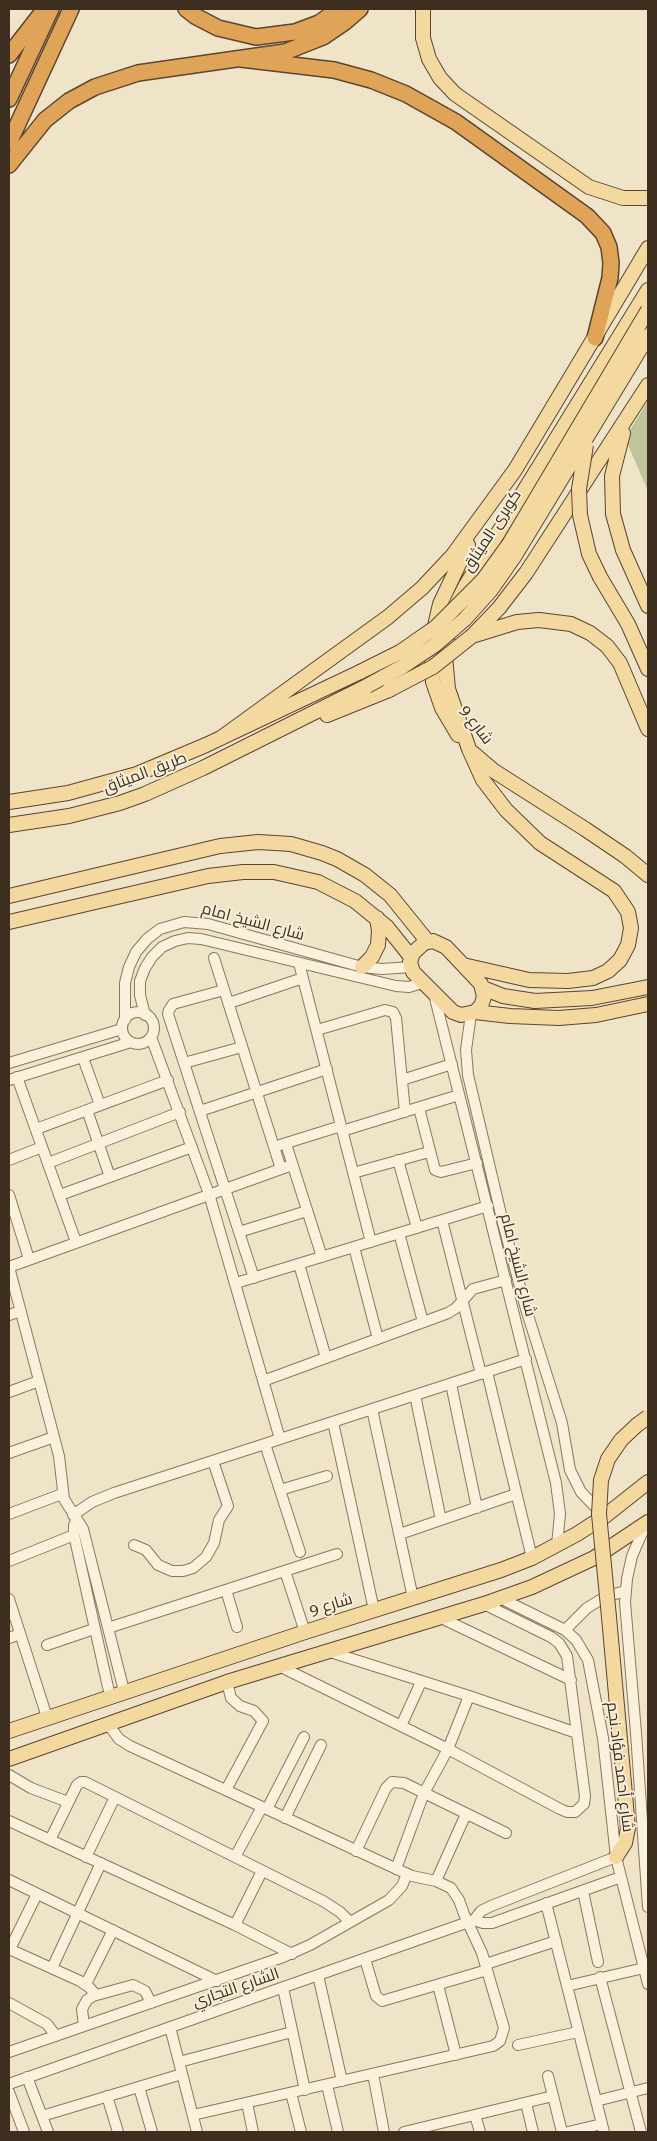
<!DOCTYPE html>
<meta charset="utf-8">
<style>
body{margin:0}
#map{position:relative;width:657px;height:2141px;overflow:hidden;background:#f0e4c8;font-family:"Roboto Serif",serif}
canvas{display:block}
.frame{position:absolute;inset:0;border:10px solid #3d2e20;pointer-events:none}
</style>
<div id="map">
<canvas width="657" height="2141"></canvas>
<div class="frame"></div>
</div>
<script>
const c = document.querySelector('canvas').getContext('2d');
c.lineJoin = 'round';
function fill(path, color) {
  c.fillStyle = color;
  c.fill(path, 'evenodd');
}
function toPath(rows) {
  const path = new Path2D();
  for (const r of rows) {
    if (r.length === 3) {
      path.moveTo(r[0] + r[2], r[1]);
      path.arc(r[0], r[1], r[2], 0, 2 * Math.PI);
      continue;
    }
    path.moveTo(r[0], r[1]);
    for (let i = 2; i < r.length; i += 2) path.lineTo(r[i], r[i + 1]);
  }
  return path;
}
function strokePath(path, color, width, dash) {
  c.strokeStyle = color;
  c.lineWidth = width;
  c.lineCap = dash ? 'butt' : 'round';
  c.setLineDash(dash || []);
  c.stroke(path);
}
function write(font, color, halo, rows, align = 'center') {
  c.font = font + ' "Roboto Serif",Cairo,serif';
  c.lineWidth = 4;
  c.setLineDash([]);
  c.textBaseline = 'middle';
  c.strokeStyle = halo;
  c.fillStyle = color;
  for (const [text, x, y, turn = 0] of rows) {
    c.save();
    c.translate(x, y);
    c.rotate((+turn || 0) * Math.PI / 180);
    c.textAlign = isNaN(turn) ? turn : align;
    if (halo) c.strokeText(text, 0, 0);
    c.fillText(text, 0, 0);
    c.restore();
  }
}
const cemetery = toPath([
 [648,401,648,491,625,438]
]);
const minor = toPath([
 [214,958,281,1169],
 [299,963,371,1242],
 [224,990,173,1004,169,1010,168,1014,254,1278],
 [434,994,556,1483,560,1514,557,1545],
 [229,1003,303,978],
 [138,1028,16],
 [471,1014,466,1050,468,1075,503,1223,526,1309,562,1423,570,1470,581,1492,602,1514],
 [145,1015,140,995,140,981,145,968,152,957,162,947,175,941,188,938,201,939,396,986,409,987,422,983],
 [125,1020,125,983,129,967,136,952,147,939,160,929,184,922,208,924,362,967,382,969,411,967],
 [317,1030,385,1010,393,1012,396,1018,405,1112],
 [151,1037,209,1194,280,1439],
 [83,1058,100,1105],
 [9,1063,122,1029],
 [184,1063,242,1047],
 [17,1077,76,1242],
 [9,1080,131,1042],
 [402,1080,452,1064],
 [419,1108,435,1170,441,1172,477,1163],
 [87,1110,110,1177],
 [200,1111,327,1069],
 [36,1129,168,1080],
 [342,1131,459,1095],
 [286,1144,322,1257],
 [280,1145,341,1126],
 [9,1160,42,1147],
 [398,1160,417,1228],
 [48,1163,180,1112],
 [353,1173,429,1152],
 [9,1195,29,1259],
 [60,1195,192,1147],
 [442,1220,481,1374],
 [239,1232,307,1211],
 [399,1233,423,1322],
 [354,1247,378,1339],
 [299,1264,326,1358],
 [9,1267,59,1456,64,1499,83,1529,124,1691],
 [9,1267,292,1165],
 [236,1283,488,1206],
 [9,1315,21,1311],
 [487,1372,532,1558],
 [263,1381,448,1313,456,1308,473,1289,506,1280],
 [451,1384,477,1508],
 [9,1392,39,1381],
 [415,1395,441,1520],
 [372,1409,413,1598],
 [333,1422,374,1610],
 [265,1444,300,1552],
 [9,1453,54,1437],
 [280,1490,327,1476],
 [9,1514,62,1494],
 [73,1515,92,1502,114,1493,526,1359],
 [77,1519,74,1525,74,1535,110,1696],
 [646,1524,632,1556,627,1579,625,1602,636,1733,648,1907],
 [400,1534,516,1494],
 [134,1545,146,1550,158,1565,172,1571,183,1571,193,1568,206,1557,214,1543,219,1520,228,1506,213,1461],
 [9,1561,74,1535],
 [285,1571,305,1632],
 [226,1590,237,1627],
 [500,1598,565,1630,576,1640,588,1660,603,1738,616,1857,648,1984],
 [9,1599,47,1717],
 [439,1617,571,1680],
 [108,1628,337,1554],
 [565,1630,587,1608,605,1597,625,1591],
 [9,1638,20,1634],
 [47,1645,94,1629],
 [327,1651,469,1696,577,1733],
 [279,1666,448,1749,560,1809,567,1812,575,1812,584,1804,585,1796,567,1656,559,1643,551,1637,484,1604],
 [108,1724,119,1739,130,1746,412,1876,436,1881,451,1888,459,1900,464,1914,482,1953,504,2028,500,2041,493,2046,193,2115],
 [401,1726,421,1682],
 [9,1775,31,1788,68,1802],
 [226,1790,263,1721,254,1711,240,1706,231,1698,227,1682],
 [267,1809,304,1737],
 [285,1818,321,1745],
 [9,1821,235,1925,292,1954],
 [50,1840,77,1785,81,1782,85,1782,323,1901,340,1912,350,1922],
 [356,1851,386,1788,392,1782,404,1783,506,1833],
 [86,1857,115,1797],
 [235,1857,262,1807],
 [396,1869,424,1793,448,1749,469,1696],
 [9,1880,217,1981],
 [436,1881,466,1814],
 [583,1891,598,1962],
 [546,1903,604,2132],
 [474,1920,483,1923,492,1923,621,1877],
 [235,1925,262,1871],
 [9,1949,80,1981,89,1987,96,1995],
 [10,1949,37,1894],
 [365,1959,376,1996,382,2001,487,1970],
 [486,1964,556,1941],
 [52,1968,101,1863],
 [318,1975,342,2081],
 [600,1977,641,2132],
 [86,1984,113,1930],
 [438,1985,456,2055],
 [567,1986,644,1968],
 [283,1988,305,2090],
 [9,2003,47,2024,56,2036],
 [84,2026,82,2009,87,2000,93,1996,133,1985,145,1991,151,2003],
 [170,2027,197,2132],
 [518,2045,578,2032],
 [9,2052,283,1957,310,1945,389,1900,402,1886,407,1874],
 [179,2062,292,2032],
 [373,2074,384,2132],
 [548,2076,562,2132],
 [27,2077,48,2132],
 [9,2084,474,1920,481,1911,491,1906,616,1857],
 [327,2085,338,2132],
 [139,2087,152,2132],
 [9,2092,24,2132],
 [291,2093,301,2132],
 [107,2096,118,2132],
 [596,2101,648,2088],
 [247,2103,253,2132],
 [526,2103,533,2132],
 [475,2115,480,2132],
 [42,2116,182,2074],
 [404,2132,553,2096],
 [568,2132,602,2124]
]);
const major = toPath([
 [423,9,423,38,429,59,440,78,455,94,589,187,623,198,648,198],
 [623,433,612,476,613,514,623,550,648,606],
 [600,577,628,624,648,669],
 [455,607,466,585,648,290],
 [448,627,445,656,448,689,469,749,483,780,506,810,540,843,614,891,628,912,631,928,628,945,620,960,608,971,593,978,568,981,529,980,463,965],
 [475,635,517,622,539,620,571,624,590,633,607,646,620,663,648,729],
 [472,636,499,608,526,573,648,385],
 [327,715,389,690],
 [458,735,442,708,433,682,431,643,440,604,468,545],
 [221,738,388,617,422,588,453,555,515,470,648,248],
 [473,753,494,771,585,829,625,856,648,875],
 [9,802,68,793,137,774,206,745,360,672],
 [9,825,69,816,120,803,145,794,203,768,367,686],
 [9,896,220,846,258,842,275,843,291,844,322,853,337,859,365,875,390,895,428,942],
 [9,922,208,876,243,872,274,872,318,882,355,901,387,927,411,957],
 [433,941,446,947,481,984,484,997,481,1006,475,1012,461,1015,453,1012,413,972,410,962,413,953,424,943,433,941],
 [362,967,372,957,378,945,379,931,377,918],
 [483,988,503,996,535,1001,592,998,648,987],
 [475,1012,510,1016,559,1018,596,1015,648,1004],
 [609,1617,628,1828,625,1843,616,1857],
 [9,1731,305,1632,501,1570,532,1558,577,1534,605,1516,648,1482],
 [9,1759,227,1682,484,1604,532,1587,594,1558,648,1522]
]);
const highway = toPath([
 [186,9,195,16,218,28,256,37,295,32,319,23,339,9],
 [9,55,44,10],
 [241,59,334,70,371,80,406,94,456,122,587,216,603,233,609,247,611,263,610,278,595,338],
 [9,99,51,9],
 [9,143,71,9],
 [9,165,45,120,69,101,95,87,138,73,285,52,323,37,345,22,360,9]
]);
const majorBridge = toPath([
 [586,445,579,489,580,515,589,554,600,577],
 [360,672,400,652,436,627,483,580,509,544,648,310],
 [367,686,402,667,435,645,465,619,491,590,514,557,648,336],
 [389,690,433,667,472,636],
 [609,1617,599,1514,601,1480,608,1459,621,1440,637,1425,648,1417]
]);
const streetNames = [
 ["كوبرى الميثاق",492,531,-57],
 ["شارع 9",476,725,53],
 ["طريق الميثاق",145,773,-21],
 ["شارع الشيخ امام",253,922,15],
 ["شارع الشيخ امام",518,1265,76],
 ["شارع 9",331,1605,-17],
 ["شارع أحمد فؤاد نجم",620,1767,83],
 ["الشارع التجاري",236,1988,-19]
];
fill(cemetery, '#bfc49a');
strokePath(minor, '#8d765c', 12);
strokePath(major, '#5b4430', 16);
strokePath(highway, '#5b4430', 18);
strokePath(minor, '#faf1dc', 10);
strokePath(major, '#f3d9a0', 14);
strokePath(highway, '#e0a458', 15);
strokePath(majorBridge, '#5b4430', 16, []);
strokePath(majorBridge, '#f3d9a0', 14);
write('16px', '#3d2e20', '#f7eed8', streetNames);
</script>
